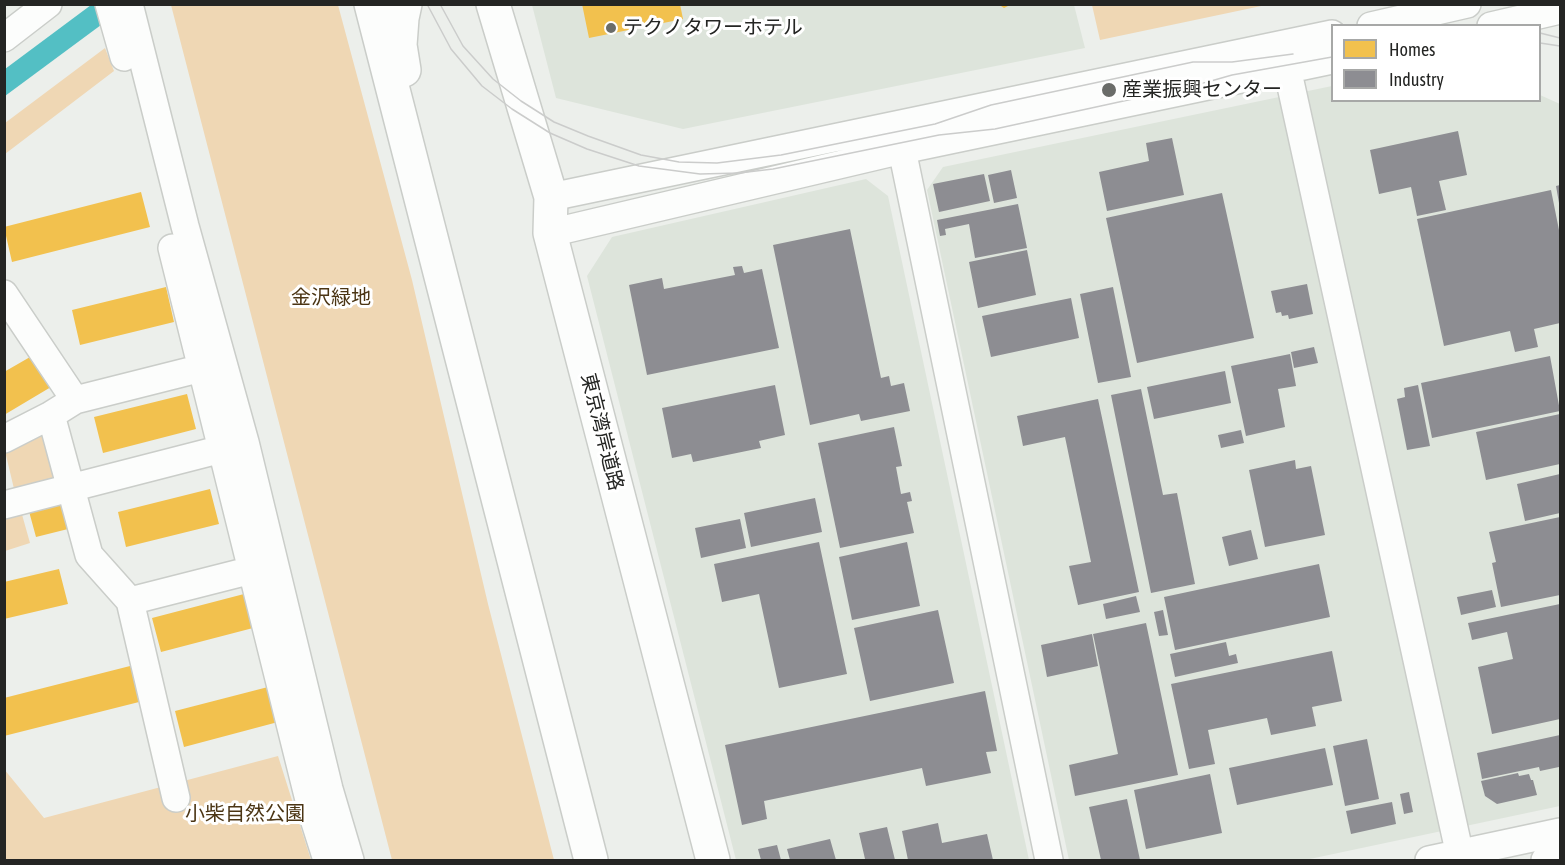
<!DOCTYPE html>
<meta charset="utf-8">
<style>
body{margin:0}
#map{position:relative;width:1565px;height:865px;overflow:hidden;background:#ecefeb;font-family:"Asap Condensed",sans-serif}
canvas{display:block}
.frame{position:absolute;inset:0;border:6px solid #242523;pointer-events:none}
.legend{position:absolute;left:1331px;top:24px;width:210px;height:78px;box-sizing:border-box;background:#fff;border:2px solid #a7a8a7;margin:0;padding:8px 10px;list-style:none;font-size:18px;color:#242523}
.legend li{display:flex;align-items:center;gap:12px;height:30px}
.legend b{width:30px;border:2px solid #a7a8a7}
</style>
<div id="map">
<canvas width="1565" height="865"></canvas>
<div class="frame"></div>
<ul class="legend">
<li><b style="height:16px;background:#f2c14e"></b>Homes</li>
<li><b style="height:16px;background:#8d8d92"></b>Industry</li>
</ul>
</div>
<script>
const c = document.querySelector('canvas').getContext('2d');
c.lineJoin = 'round';
function fill(path, color) {
  c.fillStyle = color;
  c.fill(path, 'evenodd');
}
function toPath(rows) {
  const path = new Path2D();
  for (const r of rows) {
    path.moveTo(r[0], r[1]);
    for (let i = 2; i < r.length; i += 2) path.lineTo(r[i], r[i + 1]);
  }
  return path;
}
function strokePath(path, color, width, dash) {
  c.strokeStyle = color;
  c.lineWidth = width;
  c.lineCap = dash ? 'butt' : 'round';
  c.setLineDash(dash || []);
  c.stroke(path);
}
function write(font, color, halo, rows, align = 'center') {
  c.font = font + ' "Asap Condensed","Noto Sans JP",sans-serif';
  c.lineWidth = 6;
  c.setLineDash([]);
  c.textBaseline = 'middle';
  c.strokeStyle = halo;
  c.fillStyle = color;
  for (const [text, x, y, turn = 0] of rows) {
    c.save();
    c.translate(x, y);
    c.rotate((+turn || 0) * Math.PI / 180);
    c.textAlign = isNaN(turn) ? turn : align;
    if (halo) c.strokeText(text, 0, 0);
    c.fillText(text, 0, 0);
    c.restore();
  }
}
const built = toPath([
 [532,5,1074,5,1085,48,683,129,556,98],
 [1332,86,1332,100,1540,100,1540,95,1560,104,1560,806,1305,860,1069,860,927,190,943,167],
 [866,179,888,196,1029,860,736,860,587,276,612,237]
]);
const green = toPath([
 [171,5,338,5,412,280,488,604,554,860,392,860],
 [1092,5,1092,4,1266,5,1100,40],
 [105,48,114,71,5,154,5,123],
 [43,427,57,483,15,493,5,451],
 [21,511,30,543,5,551,5,515],
 [278,756,311,860,5,860,4,769,44,818]
]);
const water = toPath([
 [91,5,128,5,5,96,5,69]
]);
const homes = toPath([
 [582,4,680,4,683,19,589,38],
 [998,4,1012,4,1004,8],
 [141,192,150,227,12,262,4,227],
 [166,287,174,322,80,345,72,310],
 [37,353,56,384,4,415,4,372],
 [187,394,196,429,103,453,94,417],
 [210,489,219,524,126,547,118,512],
 [60,495,68,529,36,537,27,504],
 [59,569,68,604,4,619,4,582],
 [244,594,253,628,161,652,152,618],
 [134,665,143,701,4,736,4,698],
 [268,687,278,722,184,747,175,711]
]);
const industry = toPath([
 [1458,131,1467,175,1439,181,1446,210,1417,216,1411,187,1379,194,1370,150],
 [1172,138,1184,195,1107,211,1099,172,1149,161,1146,143],
 [1011,170,1017,198,994,203,988,175],
 [984,174,990,201,939,212,933,184],
 [1560,185,1560,203,1559,203,1556,186],
 [1551,190,1560,235,1560,323,1534,329,1538,347,1515,352,1510,331,1444,346,1417,219],
 [1222,193,1254,338,1137,363,1106,218],
 [1018,204,1027,248,975,258,969,224,945,229,946,235,940,236,937,220],
 [850,229,881,378,889,376,891,386,904,383,910,411,861,421,859,414,810,425,773,245],
 [1027,250,1036,295,978,308,969,262],
 [742,266,744,273,762,269,779,348,647,375,629,285,662,278,664,289,735,275,733,267],
 [1307,284,1313,314,1289,319,1288,315,1282,316,1281,312,1276,313,1271,291],
 [1113,287,1131,377,1098,383,1080,294],
 [1071,298,1079,338,991,357,982,316],
 [1314,347,1318,363,1294,368,1291,352],
 [1290,354,1296,386,1278,389,1285,427,1246,436,1231,366],
 [1550,356,1560,411,1432,438,1421,383],
 [1225,371,1231,403,1154,419,1147,387],
 [775,385,785,435,759,441,761,448,693,462,691,454,672,458,662,408],
 [1418,385,1430,446,1407,450,1397,399,1405,397,1404,388],
 [1141,389,1163,495,1177,493,1195,584,1151,593,1111,395],
 [1098,399,1139,592,1078,605,1069,566,1091,562,1065,437,1023,446,1017,416],
 [1560,414,1560,464,1486,480,1476,432],
 [894,427,902,466,896,467,901,494,910,492,912,501,907,502,914,533,840,548,818,443],
 [1241,430,1244,443,1221,448,1218,435],
 [1295,460,1296,469,1311,466,1325,535,1265,547,1249,470],
 [1560,474,1560,513,1525,521,1517,484],
 [815,498,822,532,751,547,744,513],
 [1560,517,1560,595,1501,607,1492,563,1496,562,1489,532],
 [740,519,746,548,701,558,695,528],
 [1251,530,1258,559,1229,566,1222,537],
 [819,542,847,674,779,688,759,594,722,602,714,564],
 [907,542,920,606,852,620,839,557],
 [1319,564,1330,617,1175,650,1164,597],
 [1492,590,1496,607,1461,615,1457,597],
 [1136,596,1140,612,1106,619,1103,604],
 [1560,604,1560,719,1492,734,1478,667,1513,659,1507,632,1472,640,1468,623],
 [938,610,954,683,870,701,854,628],
 [1163,610,1168,635,1159,636,1154,612],
 [1146,623,1178,775,1075,796,1069,765,1118,754,1093,634],
 [1092,634,1098,666,1047,677,1041,645],
 [1226,642,1229,656,1236,654,1238,663,1175,677,1170,654],
 [1332,651,1342,701,1312,707,1316,726,1271,735,1267,718,1208,730,1215,764,1189,769,1171,684],
 [985,691,997,751,986,752,991,773,926,786,922,768,764,801,767,819,742,825,725,745],
 [1560,735,1559,767,1540,771,1539,767,1482,779,1477,753],
 [1367,739,1379,799,1345,806,1333,746],
 [1325,748,1333,785,1237,805,1229,768],
 [1518,773,1519,776,1529,774,1531,780,1533,780,1537,795,1497,804,1485,796,1481,781],
 [1210,774,1222,833,1146,849,1134,790],
 [1409,792,1413,812,1404,814,1400,794],
 [1127,799,1140,860,1101,860,1089,807],
 [1392,802,1396,824,1351,834,1346,811],
 [938,823,942,843,987,834,993,860,908,860,902,831],
 [887,827,895,860,861,860,865,859,859,833],
 [830,839,836,860,790,860,787,849],
 [777,845,781,860,761,860,758,849]
]);
const minor = toPath([
 [109,4,124,57],
 [129,4,185,226,245,442,329,789,350,860],
 [1371,26,1467,4],
 [1491,26,1560,10],
 [4,38,48,4],
 [1282,45,1461,860],
 [899,135,1049,860],
 [551,197,1332,34],
 [550,233,902,150,1332,60],
 [172,248,313,816,327,860],
 [4,294,75,400],
 [51,415,89,555,130,601,176,798],
 [4,439,51,415,75,400,202,368],
 [4,505,222,449],
 [130,601,252,570],
 [1429,860,1560,832],
 [1545,860,1560,857]
]);
const highway = toPath([
 [371,4,591,860],
 [493,4,551,197,550,233,713,860],
 [404,70,400,45,402,18,405,4]
]);
const tram = toPath([
 [427,4,451,49,482,86,512,109,550,133,587,149,639,166,700,174,739,173,773,169,939,135,995,129,1197,85,1232,75,1332,57],
 [440,4,463,46,493,79,521,101,554,122,588,136,641,155,679,162,717,163,781,155,935,124,991,105,1193,62,1232,62,1293,54],
 [1540,33,1560,38],
 [1540,43,1560,46]
]);
const markers = [
 [611,28,6,"#6a6c69"],
 [1109,90,8,"#6a6c69"]
];
const poiNames = [
 ["テクノタワーホテル",623,28],
 ["産業振興センター",1122,90]
];
const parkNames = [
 ["金沢緑地",331,298],
 ["小柴自然公園",245,814]
];
const streetNames = [
 ["東京湾岸道路",602,432,76]
];
fill(built, '#dde4db');
fill(green, '#efd7b4');
fill(water, '#53bfc4');
fill(homes, '#f2c14e');
fill(industry, '#8d8d92');
strokePath(minor, '#cacdc9', 30);
strokePath(highway, '#cacdc9', 36);
strokePath(minor, '#fcfdfc', 27);
strokePath(highway, '#fcfdfc', 33);
strokePath(tram, '#cbcccb', 1.5);
for (const [x, y, r, color] of markers) {
  const dot = new Path2D();
  dot.arc(x, y, r, 0, 2 * Math.PI);
  c.fillStyle = color;
  c.fill(dot);
  strokePath(dot, '#fff', 2);
}
write('20px', '#242523', '#fff', poiNames, 'left');
write('20px', '#4b3514', '#fff', parkNames);
write('20px', '#242523', '#fff', streetNames);
</script>
